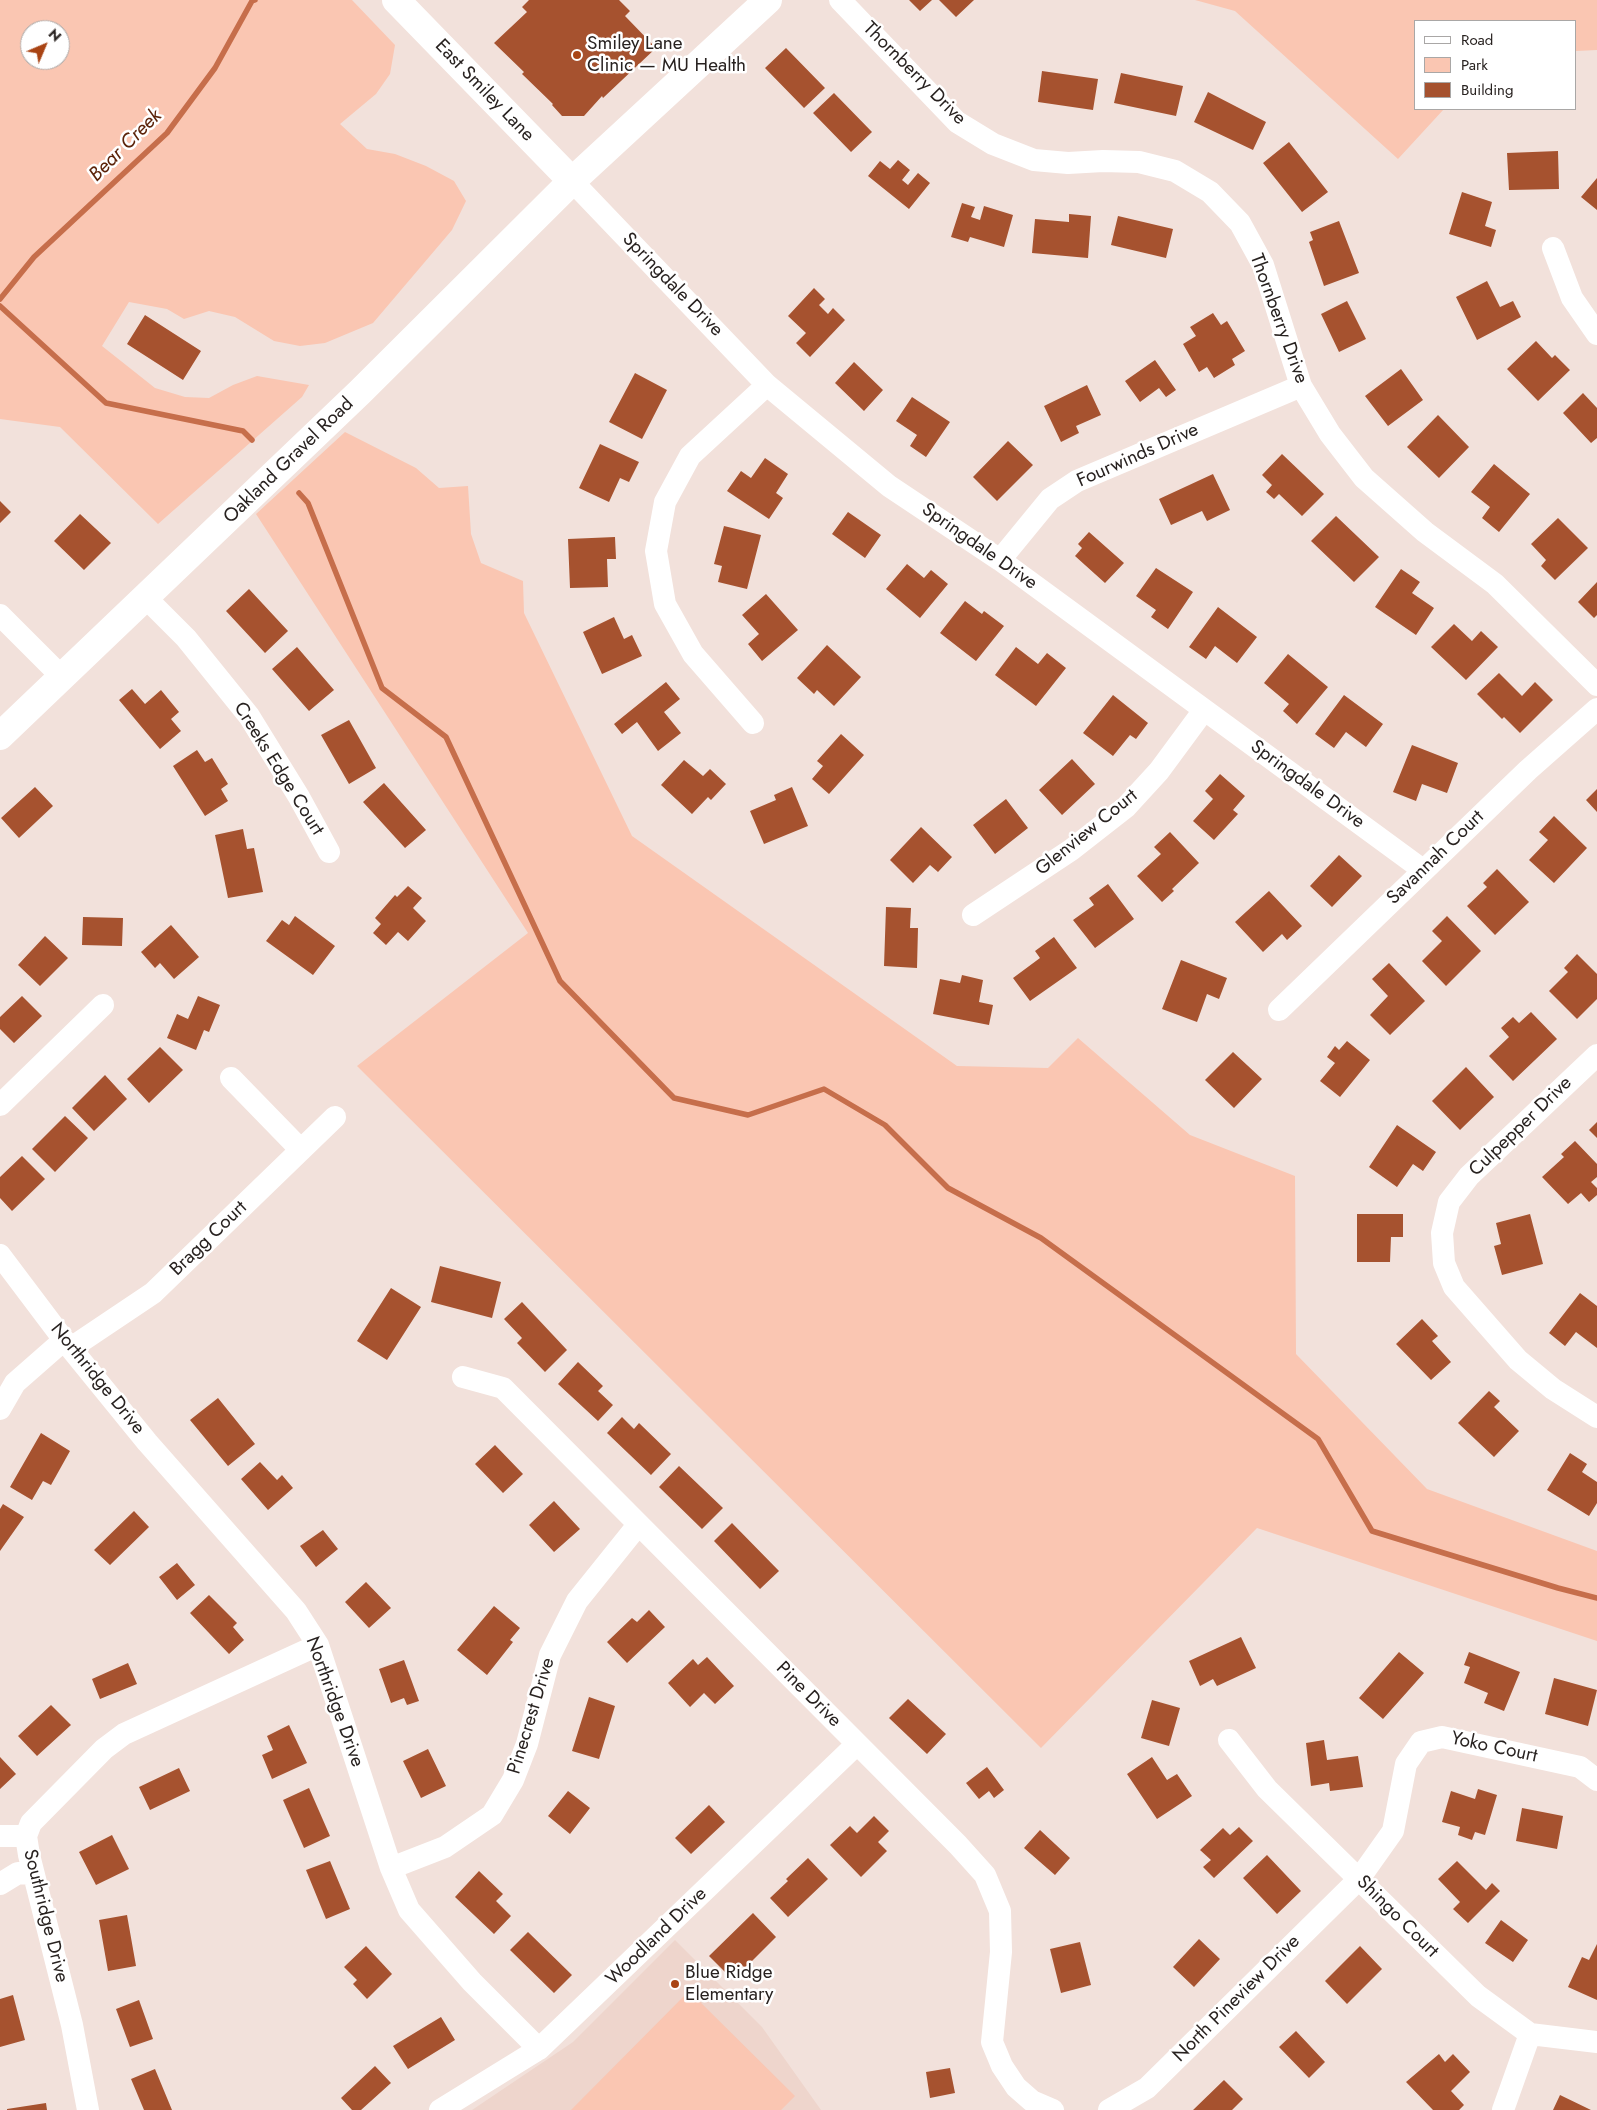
<!DOCTYPE html>
<meta charset="utf-8">
<style>
body{margin:0}
#map{position:relative;width:1597px;height:2110px;overflow:hidden;background:#f2e1db;font-family:Jost,sans-serif}
canvas{display:block}
.legend{position:absolute;left:1414px;top:20px;width:162px;height:90px;box-sizing:border-box;background:#fff;border:1px solid #a9a7a6;margin:0;padding:6px 9px;list-style:none;font-size:15px;color:#282220}
.legend li{display:flex;align-items:center;gap:10px;height:25px}
.legend b{width:25px;border:1px solid #a9a7a6}
.north{position:absolute;left:20px;top:20px;width:50px;height:50px;box-sizing:border-box;background:#fff;border:1px solid #a9a7a6;border-radius:50%;rotate:45deg;font-size:14px;font-weight:700;line-height:20px;text-align:center;color:#282220}
.north::after{content:'';display:block;margin:auto;width:18px;height:22px;background:#a94414;clip-path:polygon(50% 0,100% 100%,50% 72%,0 100%)}
</style>
<div id="map">
<canvas width="1597" height="2110"></canvas>
<ul class="legend">
<li><b style="height:6px;background:#fff"></b>Road</li>
<li><b style="height:14px;background:#fac6b2"></b>Park</li>
<li><b style="height:14px;background:#a6522f"></b>Building</li>
</ul>
<div class="north">N</div>
</div>
<script>
const c = document.querySelector('canvas').getContext('2d');
c.lineJoin = 'round';
function fill(path, color) {
  c.fillStyle = color;
  c.fill(path, 'evenodd');
}
function toPath(rows) {
  const path = new Path2D();
  for (const r of rows) {
    path.moveTo(r[0], r[1]);
    for (let i = 2; i < r.length; i += 2) path.lineTo(r[i], r[i + 1]);
  }
  return path;
}
function strokePath(path, color, width, dash) {
  c.strokeStyle = color;
  c.lineWidth = width;
  c.lineCap = dash ? 'butt' : 'round';
  c.setLineDash(dash || []);
  c.stroke(path);
}
function write(font, color, halo, rows, align = 'center') {
  c.font = font + ' Jost,sans-serif';
  c.lineWidth = 5;
  c.setLineDash([]);
  c.textBaseline = 'middle';
  c.strokeStyle = halo;
  c.fillStyle = color;
  for (const [text, x, y, turn = 0] of rows) {
    c.save();
    c.translate(x, y);
    c.rotate((+turn || 0) * Math.PI / 180);
    c.textAlign = isNaN(turn) ? turn : align;
    if (halo) c.strokeText(text, 0, 0);
    c.fillText(text, 0, 0);
    c.restore();
  }
}
const built = toPath([
 [675,1940,762,2027,821,2110,472,2110,573,2042]
]);
const green = toPath([
 [0,0,352,0,395,45,390,74,376,94,340,124,367,149,395,154,426,166,454,181,466,201,452,230,373,323,325,343,300,346,274,341,235,317,209,311,184,319,167,309,129,302,102,346,155,388,185,397,209,398,233,385,257,376,309,385,302,397,158,524,60,427,0,419],
 [30,30,60,30,60,60,30,60],
 [1195,0,1597,0,1597,50,1576,51,1576,21,1416,21,1416,109,1444,109,1398,159,1235,11],
 [345,432,416,468,439,488,468,486,471,534,481,563,523,581,524,613,632,836,957,1066,1048,1068,1078,1038,1190,1135,1295,1176,1296,1354,1427,1489,1597,1551,1597,1641,1257,1528,1041,1748,357,1066,528,933,256,514],
 [689,1991,795,2096,781,2110,571,2110]
]);
const stream = toPath([
 [0,299,34,257,167,133,215,68,252,1,255,0],
 [0,306,106,403,243,431,252,440],
 [299,493,308,503,382,688,446,737,560,981,674,1098,748,1115,824,1089,885,1125,948,1188,1041,1238,1318,1439,1372,1531,1558,1588,1597,1598]
]);
const building = toPath([
 [529,0,619,0,630,11,625,16,656,48,603,98,602,96,584,116,562,116,552,105,553,104,522,74,524,72,494,43,527,12,522,7],
 [909,0,932,0,920,11],
 [939,0,974,0,956,17],
 [786,48,825,88,804,108,765,68],
 [1042,71,1098,79,1093,110,1038,102],
 [1121,73,1183,86,1176,116,1114,103],
 [1208,92,1266,122,1253,150,1194,122],
 [834,93,872,132,851,152,813,113],
 [1289,142,1328,192,1302,212,1263,163],
 [1558,151,1559,189,1509,190,1507,153],
 [898,160,910,170,902,180,908,185,918,173,930,183,909,209,868,176,880,161,890,169],
 [1597,178,1597,210,1581,197],
 [1462,192,1492,202,1485,226,1496,230,1491,247,1449,234],
 [962,203,975,207,971,217,980,220,984,206,1013,215,1004,247,970,237,968,242,951,237],
 [1069,214,1091,216,1088,258,1032,253,1035,219,1069,222],
 [1118,216,1173,229,1166,258,1111,245],
 [1339,221,1359,273,1324,286,1309,242,1313,240,1310,232],
 [1487,281,1500,307,1513,301,1521,317,1477,340,1456,297],
 [814,288,825,299,819,305,828,314,833,308,845,320,810,357,796,343,806,333,788,316],
 [1347,301,1366,339,1339,352,1321,314],
 [1213,313,1221,325,1227,321,1245,351,1232,359,1235,365,1214,378,1207,367,1199,372,1183,344,1196,336,1190,327],
 [145,315,201,351,183,380,127,344],
 [1536,341,1552,358,1555,355,1570,370,1538,401,1507,369],
 [1155,360,1176,390,1166,397,1159,388,1140,402,1125,381],
 [854,362,883,390,864,411,835,383],
 [1401,369,1423,400,1388,426,1365,396],
 [635,373,667,390,642,439,609,422],
 [1087,385,1101,415,1076,426,1079,433,1061,442,1044,406],
 [1583,393,1597,408,1597,438,1591,443,1563,413],
 [912,397,950,422,926,457,910,446,917,435,896,421],
 [1438,415,1469,447,1439,478,1407,447],
 [1008,441,1033,465,997,501,973,477],
 [600,444,639,462,629,482,620,478,609,502,579,488],
 [1282,454,1324,494,1302,516,1279,494,1274,499,1266,492,1272,485,1262,475],
 [765,458,788,474,776,493,783,498,769,519,727,491,741,471,751,478],
 [1494,464,1530,494,1499,532,1482,518,1490,507,1471,492],
 [1213,474,1230,510,1207,521,1202,511,1171,525,1159,499],
 [0,501,11,512,0,523],
 [848,512,881,535,865,558,832,534],
 [80,514,111,543,84,570,54,541],
 [1336,516,1379,557,1354,582,1311,541],
 [1558,518,1588,548,1555,580,1541,566,1546,560,1531,544],
 [724,526,761,535,747,589,718,582,722,566,714,564],
 [1089,532,1124,563,1105,583,1075,556,1082,548,1078,544],
 [615,537,616,559,607,559,608,587,570,588,568,539],
 [907,564,924,578,931,570,948,584,920,618,886,589],
 [1156,568,1193,592,1168,629,1151,617,1156,610,1136,596],
 [1401,569,1420,582,1412,593,1434,608,1416,635,1375,607],
 [1597,582,1597,615,1594,618,1578,602],
 [249,589,288,631,265,653,226,611],
 [766,594,798,630,762,661,748,644,759,634,742,615],
 [965,601,982,614,984,611,1004,626,976,661,940,633],
 [1218,607,1257,637,1237,663,1215,646,1206,659,1189,647],
 [614,617,624,639,632,635,642,656,602,674,583,632],
 [1454,624,1472,641,1481,631,1498,647,1466,680,1431,647],
 [827,645,861,677,834,706,817,690,814,694,797,678],
 [297,647,334,690,309,711,272,669],
 [1016,647,1038,664,1047,653,1066,668,1036,706,995,675],
 [1288,654,1328,687,1297,724,1283,711,1289,704,1264,683],
 [1499,673,1522,696,1535,682,1553,700,1520,733,1504,717,1502,719,1477,694],
 [666,682,680,699,664,712,681,733,658,751,637,722,622,734,614,724],
 [132,689,145,704,161,690,179,712,171,719,181,731,160,749,119,700],
 [1113,695,1148,723,1136,739,1130,735,1113,756,1083,733],
 [1344,695,1383,724,1366,747,1346,732,1334,748,1315,734],
 [349,720,376,768,349,784,321,735],
 [841,734,864,755,829,794,812,779,823,766,817,761],
 [1412,745,1458,763,1447,793,1422,784,1416,801,1393,792],
 [197,750,205,762,212,758,228,784,221,789,228,801,205,816,173,766],
 [1072,759,1095,784,1062,815,1039,790],
 [684,760,703,776,710,769,726,784,711,800,708,797,692,814,661,785],
 [1220,774,1245,796,1233,810,1238,814,1214,840,1193,821,1213,799,1205,791],
 [384,783,426,830,405,848,363,802],
 [35,787,53,806,19,838,1,818],
 [792,787,808,826,764,844,750,811,776,800,774,795],
 [1597,789,1597,812,1586,800],
 [1006,799,1028,828,995,854,973,825],
 [1554,816,1587,848,1554,883,1529,860,1548,840,1539,832],
 [921,827,952,857,938,872,930,865,913,883,890,860],
 [243,829,247,849,254,848,263,892,228,898,215,835],
 [1170,832,1199,863,1172,889,1174,891,1162,902,1137,876,1161,854,1154,847],
 [1339,855,1362,876,1332,907,1310,886],
 [1497,869,1529,902,1495,935,1467,906,1487,887,1483,883],
 [1108,884,1134,919,1095,948,1073,920,1094,905,1089,898],
 [408,886,422,898,413,908,426,921,408,941,398,932,386,945,373,933,381,924,375,918,395,895,397,897],
 [1269,891,1302,926,1287,940,1282,934,1263,952,1235,922],
 [886,907,911,908,910,928,918,928,917,968,884,966],
 [295,916,335,946,313,975,266,941,282,920,289,925],
 [1447,916,1481,951,1446,986,1422,961,1442,941,1432,931],
 [83,917,123,918,122,946,82,945],
 [171,925,199,957,174,979,160,963,155,968,141,952],
 [45,936,68,958,40,986,18,965],
 [1054,937,1077,968,1030,1001,1013,978,1040,958,1035,951],
 [1577,954,1597,974,1597,999,1577,1019,1549,991,1568,972,1564,968],
 [1181,960,1227,978,1219,999,1207,994,1197,1022,1162,1009],
 [1389,963,1425,1001,1390,1035,1370,1015,1388,996,1372,979],
 [962,975,983,980,979,1002,993,1005,989,1025,933,1014,940,979,960,983],
 [22,996,42,1016,14,1043,0,1029,0,1017],
 [198,996,220,1005,209,1032,204,1030,196,1050,167,1038,177,1014,188,1019],
 [1531,1012,1557,1039,1513,1081,1489,1056,1509,1037,1501,1028,1513,1017,1519,1023],
 [1347,1041,1370,1060,1340,1097,1320,1081,1335,1063,1327,1057,1335,1046,1339,1050],
 [160,1047,183,1070,149,1103,127,1079],
 [1233,1052,1262,1079,1234,1108,1205,1080],
 [1466,1067,1494,1097,1460,1130,1432,1101],
 [105,1075,127,1099,94,1131,72,1108],
 [65,1116,88,1138,55,1172,32,1149],
 [1597,1122,1597,1138,1589,1130],
 [1397,1125,1436,1152,1423,1171,1413,1164,1397,1187,1369,1167],
 [1575,1141,1597,1164,1597,1177,1591,1182,1597,1188,1597,1195,1589,1202,1581,1193,1568,1204,1542,1177,1564,1157,1561,1154],
 [22,1156,45,1179,12,1211,0,1198,0,1177],
 [1357,1214,1403,1214,1403,1237,1391,1237,1390,1262,1357,1262],
 [1530,1214,1543,1264,1502,1275,1494,1246,1501,1244,1496,1223],
 [440,1266,501,1282,492,1318,431,1302],
 [391,1288,421,1307,387,1360,357,1341],
 [1580,1293,1597,1306,1597,1348,1576,1332,1565,1346,1549,1333],
 [522,1302,567,1350,545,1372,517,1343,522,1338,504,1319],
 [1422,1319,1438,1336,1432,1341,1451,1362,1431,1380,1396,1344],
 [578,1362,603,1386,598,1391,613,1405,598,1421,558,1384],
 [1489,1391,1500,1401,1494,1407,1519,1431,1494,1457,1458,1423],
 [218,1398,255,1444,228,1466,190,1420],
 [622,1417,634,1429,639,1423,671,1454,651,1475,607,1433],
 [41,1433,70,1451,51,1485,43,1481,32,1500,10,1487],
 [495,1445,523,1474,503,1493,475,1464],
 [1570,1453,1587,1464,1582,1472,1597,1482,1597,1503,1589,1516,1547,1490],
 [260,1462,277,1480,282,1475,293,1488,268,1510,241,1479],
 [679,1466,723,1508,702,1529,659,1487],
 [554,1501,580,1529,554,1552,529,1525],
 [3,1504,24,1517,0,1551,0,1509],
 [134,1511,149,1527,110,1565,94,1550],
 [732,1523,779,1571,760,1589,714,1541],
 [323,1530,338,1549,316,1567,300,1546],
 [177,1563,195,1585,177,1600,159,1577],
 [366,1582,391,1608,369,1628,345,1602],
 [209,1595,237,1623,233,1627,244,1640,229,1654,190,1613],
 [494,1606,520,1628,510,1640,513,1642,487,1675,457,1650],
 [649,1610,665,1627,627,1663,607,1642,632,1618,637,1622],
 [1241,1637,1256,1668,1217,1686,1213,1679,1200,1686,1189,1661],
 [1399,1652,1424,1673,1383,1719,1359,1698],
 [1469,1652,1520,1672,1504,1711,1484,1703,1488,1693,1464,1683,1470,1667,1464,1665],
 [707,1657,734,1686,715,1704,704,1693,690,1707,668,1683,693,1659,698,1665],
 [404,1660,419,1701,407,1705,404,1698,391,1703,379,1669],
 [128,1663,137,1684,100,1699,92,1679],
 [1554,1678,1597,1690,1588,1726,1545,1714],
 [589,1697,615,1706,599,1759,572,1751],
 [908,1699,946,1734,927,1754,889,1718],
 [1152,1700,1180,1708,1169,1746,1141,1738],
 [51,1705,71,1725,37,1756,18,1736],
 [289,1725,307,1763,272,1779,262,1755,273,1750,267,1736],
 [1324,1740,1327,1760,1358,1756,1363,1787,1330,1791,1329,1783,1311,1786,1306,1743],
 [428,1749,446,1786,421,1798,403,1761],
 [0,1757,16,1774,0,1789],
 [1152,1757,1167,1780,1177,1774,1192,1796,1157,1819,1127,1774],
 [987,1767,1004,1790,994,1798,989,1791,979,1799,966,1783],
 [179,1768,190,1791,150,1810,139,1787],
 [309,1788,330,1836,304,1848,283,1800],
 [1478,1789,1497,1795,1485,1835,1475,1832,1472,1840,1458,1835,1460,1827,1442,1822,1451,1791,1475,1799],
 [568,1791,590,1808,570,1834,548,1816],
 [709,1805,725,1822,691,1854,675,1838],
 [1522,1808,1563,1816,1557,1849,1516,1841],
 [874,1816,889,1831,878,1842,887,1851,861,1877,830,1845,850,1826,857,1833],
 [1239,1827,1253,1841,1214,1878,1203,1867,1211,1860,1200,1850,1223,1828,1230,1835],
 [1040,1830,1070,1858,1055,1875,1024,1848],
 [112,1835,129,1869,96,1885,79,1852],
 [1267,1855,1301,1891,1277,1914,1243,1878],
 [808,1858,828,1879,788,1917,770,1898,788,1881,786,1879],
 [330,1861,350,1909,326,1919,306,1870],
 [1457,1861,1486,1890,1492,1883,1500,1891,1468,1923,1453,1909,1460,1902,1438,1879],
 [479,1871,503,1894,496,1901,511,1916,494,1934,455,1897],
 [753,1913,776,1937,745,1968,741,1964,729,1976,709,1956],
 [127,1915,136,1966,108,1971,99,1920],
 [1501,1920,1528,1940,1513,1962,1485,1943],
 [528,1932,572,1975,554,1993,510,1950],
 [1199,1939,1220,1959,1194,1987,1173,1967],
 [1080,1942,1091,1985,1061,1993,1050,1949],
 [1597,1944,1597,2000,1568,1987,1582,1957,1589,1960],
 [366,1946,392,1974,367,1999,353,1984,357,1980,344,1967],
 [1360,1946,1382,1969,1347,2004,1325,1981],
 [13,1995,25,2040,0,2047,0,1999],
 [139,2000,153,2039,130,2047,116,2009],
 [441,2017,455,2040,408,2069,393,2046],
 [1296,2031,1325,2062,1309,2078,1279,2047],
 [1439,2054,1445,2062,1453,2054,1470,2072,1451,2091,1464,2105,1459,2110,1433,2110,1406,2082],
 [375,2066,391,2083,361,2110,352,2110,341,2098],
 [950,2068,955,2093,930,2098,926,2072],
 [155,2069,172,2110,144,2110,131,2079],
 [1224,2080,1243,2099,1232,2110,1193,2110],
 [1560,2095,1591,2110,1553,2110],
 [46,2103,47,2110,7,2110,7,2109]
]);
const street = toPath([
 [840,0,957,122,993,144,1034,160,1068,163,1103,161,1139,162,1175,171,1210,192,1240,223,1263,265,1301,386,1330,434,1364,478,1425,532,1495,584,1597,685],
 [572,181,767,385,889,486,1000,560,1423,870],
 [1553,248,1572,298,1597,334],
 [1000,560,1050,499,1077,481,1301,386],
 [146,598,186,638,249,716,299,797,329,852],
 [0,615,62,677],
 [753,723,693,654,665,604,656,551,665,502,690,456,767,385],
 [973,915,1071,850,1126,807,1159,771,1204,710],
 [1279,1010,1528,770,1597,709],
 [1597,1055,1469,1176,1449,1202,1442,1233,1444,1263,1454,1287,1518,1360,1553,1389,1597,1417],
 [231,1078,301,1150],
 [0,1105,103,1005],
 [0,1255,64,1340,147,1442,296,1611,318,1645,391,1868,409,1910,472,1982,539,2049],
 [71,1348,153,1293,335,1117],
 [463,1377,503,1388,958,1845,985,1875,1000,1911,1001,1952,992,2042,1002,2066,1016,2087,1032,2101,1053,2110],
 [0,1409,15,1383,64,1340],
 [1229,1740,1267,1789,1478,1996,1530,2034,1597,2042],
 [0,1836,26,1836],
 [391,1868,445,1847,492,1815,513,1780,527,1744,550,1655,577,1601,638,1525],
 [0,1884,18,1873,32,1874],
 [88,2110,72,2025,29,1855,26,1836,31,1823,104,1749,124,1734,318,1645],
 [440,2110,539,2049,857,1744],
 [1109,2110,1147,2088,1359,1879,1393,1831,1406,1764,1421,1742,1442,1737,1580,1767,1597,1780],
 [1503,2110,1530,2034]
]);
const secondary = toPath([
 [396,0,572,181],
 [0,736,360,392,572,181,768,0]
]);
const markers = [
 [577,55,5,"#a94414"],
 [675,1984,5,"#a94414"]
];
const poiNames = [
 ["Smiley Lane",587,44],
 ["Clinic — MU Health",587,66],
 ["Blue Ridge",685,1973],
 ["Elementary",685,1995]
];
const streetNames = [
 ["Thornberry Drive",914,74,45],
 ["East Smiley Lane",484,91,46],
 ["Springdale Drive",672,285,46],
 ["Thornberry Drive",1278,319,70],
 ["Fourwinds Drive",1138,456,-24],
 ["Oakland Gravel Road",289,461,-44],
 ["Springdale Drive",979,547,35],
 ["Creeks Edge Court",278,769,58],
 ["Springdale Drive",1307,785,36],
 ["Glenview Court",1087,833,-39],
 ["Savannah Court",1436,858,-44],
 ["Culpepper Drive",1521,1127,-44],
 ["Bragg Court",209,1239,-44],
 ["Northridge Drive",97,1379,51],
 ["Pine Drive",808,1695,45],
 ["Northridge Drive",334,1702,70],
 ["Pinecrest Drive",532,1716,-73],
 ["Yoko Court",1494,1748,12],
 ["Southridge Drive",45,1916,76],
 ["Shingo Court",1397,1917,45],
 ["Woodland Drive",657,1937,-44],
 ["North Pineview Drive",1237,1999,-45]
];
const waterNames = [
 ["Bear Creek",126,146,-45]
];
fill(built, '#eed5cc');
fill(green, '#fac6b2');
strokePath(stream, '#c66e4b', 5.5);
fill(building, '#a6522f');
strokePath(street, '#fff', 22);
strokePath(secondary, '#fff', 28);
for (const [x, y, r, color] of markers) {
  const dot = new Path2D();
  dot.arc(x, y, r, 0, 2 * Math.PI);
  c.fillStyle = color;
  c.fill(dot);
  strokePath(dot, '#fff', 2);
}
write('19px', '#282220', '#fff', poiNames, 'left');
write('19px', '#282220', '#fff', streetNames);
write('italic 20px', '#5c2309', '#fff', waterNames);
</script>
